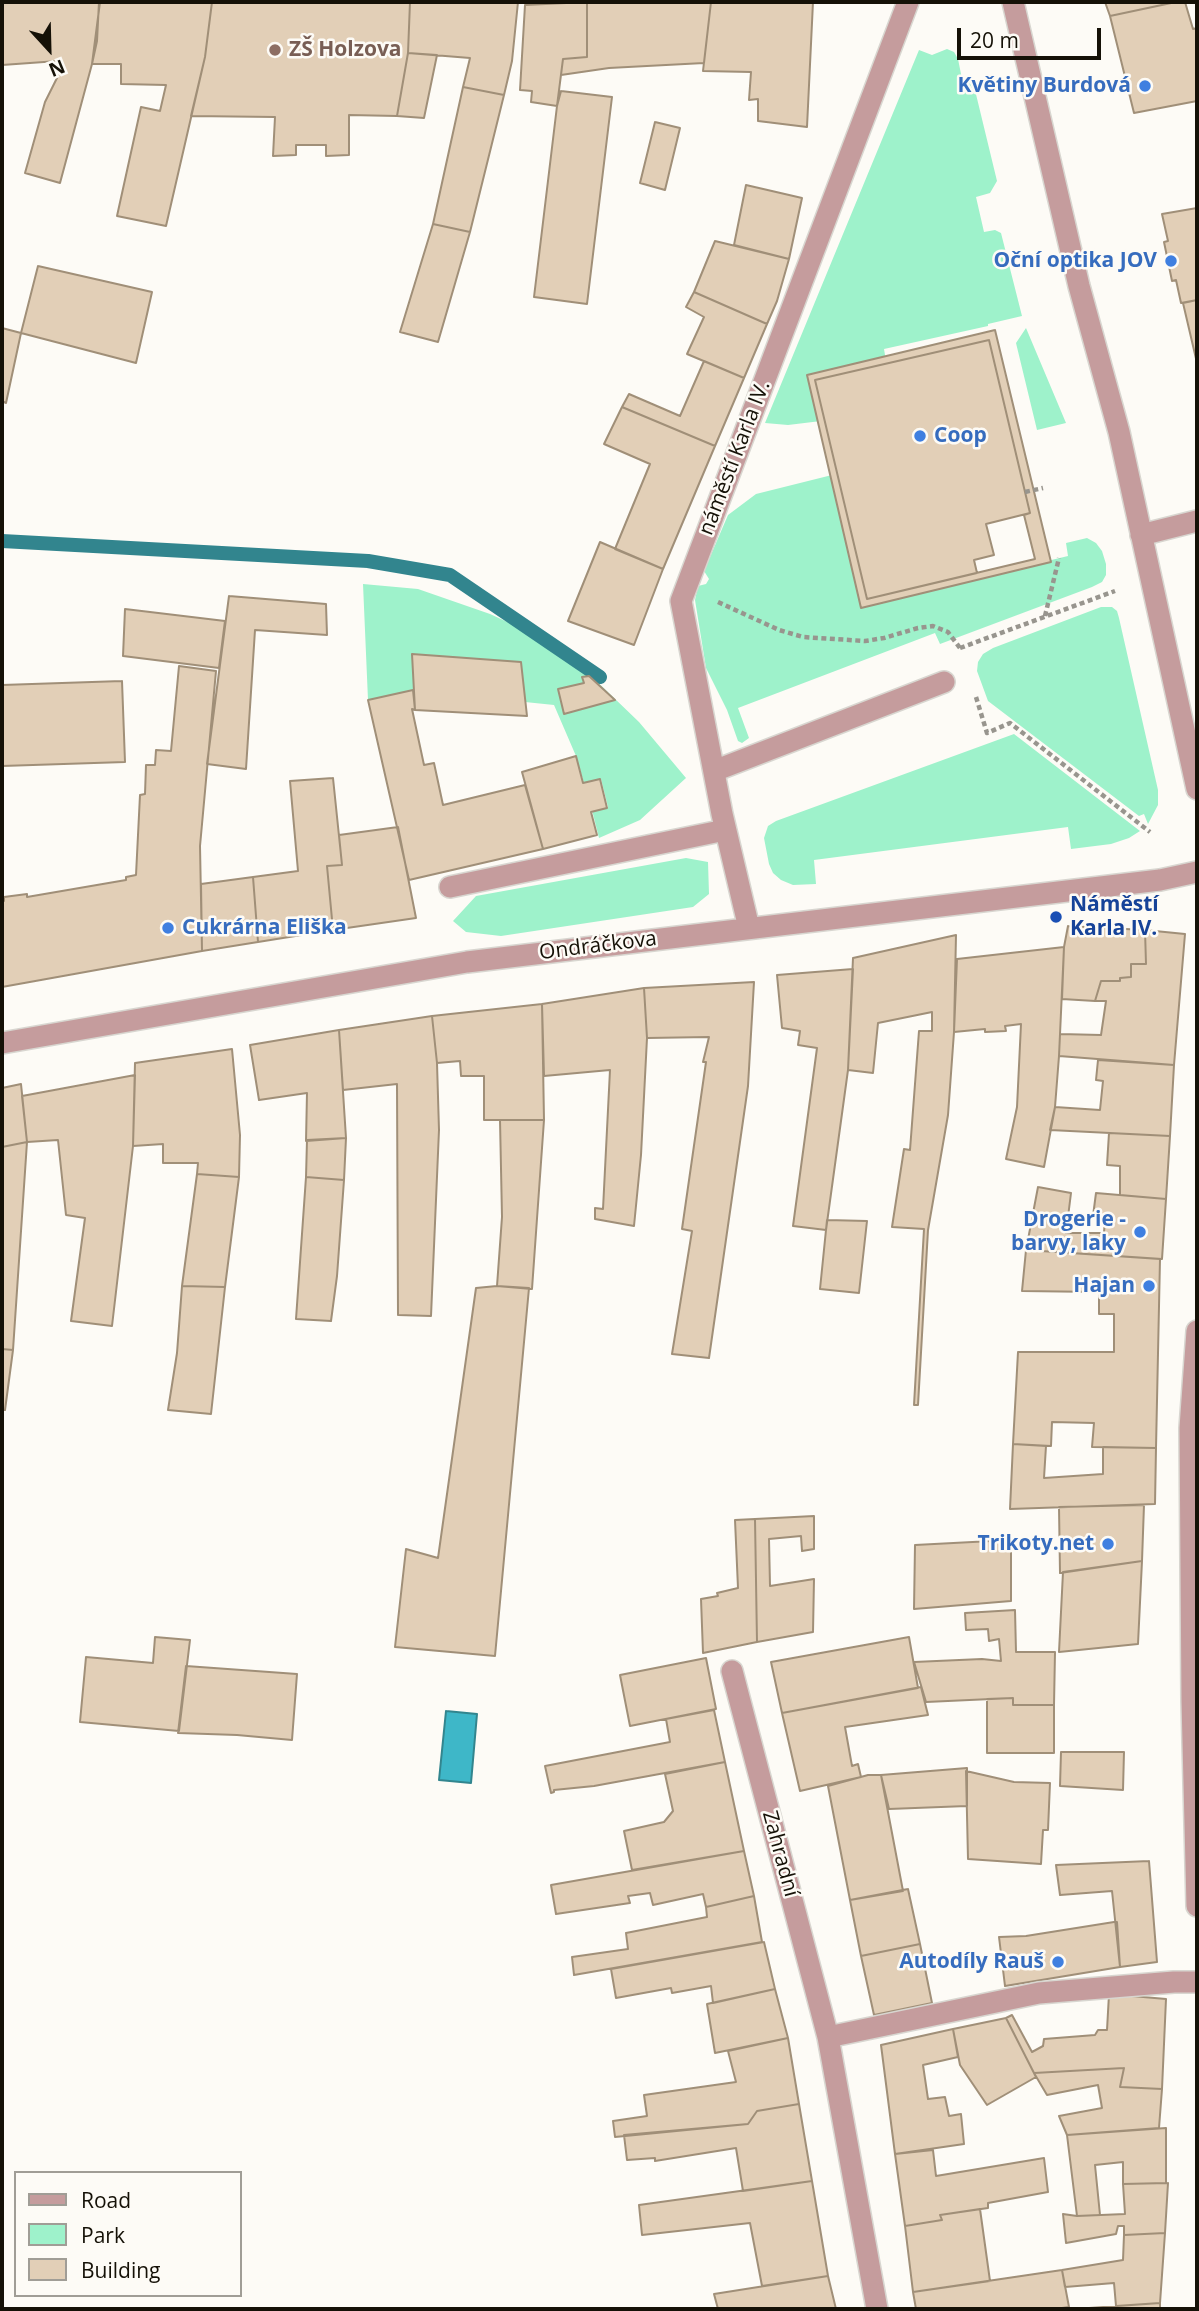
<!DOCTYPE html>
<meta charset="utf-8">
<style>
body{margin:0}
#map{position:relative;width:1199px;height:2311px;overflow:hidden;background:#fdfbf6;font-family:"Open Sans",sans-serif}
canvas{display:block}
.frame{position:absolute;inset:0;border:4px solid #151107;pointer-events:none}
.legend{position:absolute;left:14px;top:2171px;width:228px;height:126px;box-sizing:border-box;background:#fdfbf6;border:2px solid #a09d96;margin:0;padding:9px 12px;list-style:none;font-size:21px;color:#151107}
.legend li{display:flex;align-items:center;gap:14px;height:35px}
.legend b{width:35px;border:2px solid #a09d96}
.north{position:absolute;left:14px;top:14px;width:70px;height:70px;-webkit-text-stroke:5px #fdfbf6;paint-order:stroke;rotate:158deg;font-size:19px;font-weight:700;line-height:28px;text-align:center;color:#151107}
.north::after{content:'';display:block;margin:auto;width:24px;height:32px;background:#151107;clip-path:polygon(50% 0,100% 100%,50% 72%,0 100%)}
.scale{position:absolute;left:957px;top:28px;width:144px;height:32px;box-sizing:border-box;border:4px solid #151107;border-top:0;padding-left:9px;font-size:21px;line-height:24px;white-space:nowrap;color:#151107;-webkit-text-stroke:5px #fdfbf6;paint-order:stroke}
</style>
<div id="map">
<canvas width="1199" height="2311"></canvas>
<div class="frame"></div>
<ul class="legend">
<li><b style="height:9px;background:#c59c9d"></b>Road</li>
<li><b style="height:19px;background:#9ef2cb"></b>Park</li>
<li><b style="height:19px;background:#e2cfb7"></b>Building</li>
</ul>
<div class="north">N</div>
<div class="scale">20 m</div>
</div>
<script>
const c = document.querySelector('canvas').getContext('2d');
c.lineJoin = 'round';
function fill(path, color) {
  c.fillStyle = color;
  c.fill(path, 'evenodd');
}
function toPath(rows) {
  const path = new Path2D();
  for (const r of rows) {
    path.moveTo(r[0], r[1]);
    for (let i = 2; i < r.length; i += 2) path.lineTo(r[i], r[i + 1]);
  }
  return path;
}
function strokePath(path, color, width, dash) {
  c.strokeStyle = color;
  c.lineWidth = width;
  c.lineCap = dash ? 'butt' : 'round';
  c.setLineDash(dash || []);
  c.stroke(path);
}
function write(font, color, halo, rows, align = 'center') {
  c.font = font + ' "Open Sans",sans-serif';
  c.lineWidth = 5;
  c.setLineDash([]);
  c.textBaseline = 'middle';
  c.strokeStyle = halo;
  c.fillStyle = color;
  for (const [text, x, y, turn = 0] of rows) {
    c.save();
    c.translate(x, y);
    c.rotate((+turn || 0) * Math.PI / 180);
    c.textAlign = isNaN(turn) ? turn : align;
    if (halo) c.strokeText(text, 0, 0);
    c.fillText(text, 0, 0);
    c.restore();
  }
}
const green = toPath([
 [947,49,954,52,958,59,962,79,974,86,997,181,990,193,976,197,984,232,995,230,1001,233,1022,316,988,324,988,326,884,349,886,361,821,421,788,425,765,423,919,50,932,55],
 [1026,328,1066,423,1037,430,1016,343],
 [832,475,918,592,1068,556,1066,543,1087,538,1096,543,1102,551,1106,564,1106,575,1102,582,1092,587,940,644,935,633,738,708,749,738,742,743,738,741,727,710,706,668,695,600,698,586,706,584,709,579,704,571,728,515,756,494],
 [363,584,418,589,490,614,560,646,639,722,686,778,640,820,599,838,592,810,608,807,601,779,584,783,576,756,554,705,525,702,521,662,413,654,413,690,368,700],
 [1101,607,1112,607,1117,611,1119,618,1158,790,1158,805,1148,824,1144,814,1139,816,988,701,977,671,978,662,983,654,993,648],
 [1014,734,1140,831,1129,838,1111,844,1071,849,1068,827,814,860,816,884,793,885,781,880,773,873,769,864,764,838,768,826,776,821],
 [686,858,708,862,709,894,693,907,501,936,466,932,453,921,476,896]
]);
const water = toPath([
 [446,1711,477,1714,471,1783,439,1780,446,1711]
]);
const stream = toPath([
 [2,541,368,561,450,575,600,677]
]);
const building = toPath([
 [2,2,99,2,97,41,92,64,60,183,25,173,45,102,58,76,58,61,2,65,2,2],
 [100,2,212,2,205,57,166,226,117,216,141,107,160,111,166,85,121,84,121,64,92,64,100,2],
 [212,2,410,2,408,53,397,116,349,115,349,155,326,156,326,145,296,145,296,155,273,156,275,117,191,116,205,57,212,2],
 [410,2,518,2,512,61,504,95,463,87,470,58,408,53,410,2],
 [587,2,711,2,704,63,609,68,561,75,563,59,587,57,587,2],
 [587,2,587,57,563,59,557,106,531,102,532,91,520,90,525,5,587,2],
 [711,2,813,2,807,127,758,121,758,99,749,100,751,72,703,71,711,2],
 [1105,2,1176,2,1110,16,1105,2],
 [1176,2,1185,2,1193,29,1197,28,1197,101,1134,113,1110,16,1176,2],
 [408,53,437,55,424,118,397,116,408,53],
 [463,87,504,95,470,232,433,224,463,87],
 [561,91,612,97,587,304,534,297,557,106,561,91],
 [655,122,680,128,665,190,640,183,655,122],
 [746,185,802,198,789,259,734,245,746,185],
 [1197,208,1197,300,1181,303,1176,280,1172,281,1164,242,1168,241,1162,214,1197,208],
 [433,224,470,232,438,342,400,332,433,224],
 [715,241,789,259,777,301,767,324,694,292,715,241],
 [38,266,152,292,136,363,21,333,38,266],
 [694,292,767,324,744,378,687,354,704,317,686,307,694,292],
 [1197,300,1197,363,1183,303,1197,300],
 [2,328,21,333,6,403,2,401,2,328],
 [995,330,1051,562,861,608,807,375,995,330],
 [989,340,1030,513,1024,515,1035,559,867,599,815,380,989,340],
 [989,340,1030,513,986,524,994,555,974,560,977,573,867,599,815,380,989,340],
 [704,361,744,378,715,446,622,407,629,394,680,416,704,361],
 [622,407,715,446,663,569,615,549,650,464,604,444,622,407],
 [600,542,663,569,634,645,568,621,600,542],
 [229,596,326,604,327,635,255,630,246,769,207,764,229,596],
 [125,609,225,621,219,668,123,656,125,609],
 [412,654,521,662,527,716,415,710,412,654],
 [179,666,216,671,200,846,202,951,2,987,2,901,4,901,4,897,27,894,27,897,126,880,126,877,136,875,140,795,145,794,146,765,155,765,156,750,171,751,179,666],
 [589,676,615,700,564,714,558,689,584,683,582,677,589,676],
 [122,681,125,762,2,766,2,685,122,681],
 [413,690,415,710,412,709,424,765,434,763,443,805,525,785,543,849,409,880,368,700,413,690],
 [576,756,583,783,600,779,607,808,591,812,597,835,543,849,522,772,576,756],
 [333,778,342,865,327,866,333,930,258,942,253,877,298,871,290,781,333,778],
 [398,827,416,918,333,930,327,866,342,865,339,835,398,827],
 [253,877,258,942,202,951,201,884,253,877],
 [1068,926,1145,930,1146,964,1131,964,1131,977,1120,978,1120,981,1101,981,1095,1001,1062,999,1064,947,1068,926],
 [1145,930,1185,934,1174,1065,1059,1056,1060,1034,1101,1035,1106,1001,1095,1001,1101,981,1120,981,1120,978,1131,977,1131,964,1146,964,1145,930],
 [956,935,954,1032,948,1115,928,1230,918,1405,914,1405,924,1229,892,1227,904,1149,910,1150,919,1031,932,1031,932,1012,878,1023,873,1073,848,1070,853,958,956,935],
 [1064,947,1059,1056,1055,1107,1044,1167,1006,1159,1017,1107,1021,1024,1005,1026,1006,1031,985,1032,985,1029,954,1032,957,959,1064,947],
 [853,969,848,1070,826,1230,793,1226,817,1048,798,1045,800,1031,782,1028,777,975,853,969],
 [754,982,748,1086,709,1358,672,1354,692,1231,682,1229,706,1062,703,1062,709,1037,647,1038,644,988,754,982],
 [644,988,647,1038,641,1155,634,1226,595,1219,595,1208,603,1209,610,1070,544,1076,542,1004,644,988],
 [542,1004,544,1120,484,1120,484,1076,461,1076,460,1061,437,1063,432,1016,542,1004],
 [432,1016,437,1063,439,1130,431,1316,398,1315,397,1084,343,1090,339,1030,432,1016],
 [339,1030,346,1138,306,1141,307,1093,259,1100,250,1045,339,1030],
 [232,1049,240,1135,239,1177,197,1174,198,1163,163,1163,163,1144,133,1146,135,1063,232,1049],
 [1098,1060,1174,1065,1170,1136,1050,1130,1055,1107,1100,1110,1103,1081,1096,1080,1098,1060],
 [135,1075,133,1146,112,1326,71,1321,85,1218,66,1215,58,1140,27,1142,22,1096,135,1075],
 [21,1084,27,1142,2,1147,2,1088,21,1084],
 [500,1120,544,1120,532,1289,497,1286,502,1217,500,1120],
 [1109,1133,1170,1136,1166,1199,1120,1195,1120,1166,1107,1165,1109,1133],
 [346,1138,344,1180,306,1177,307,1140,346,1138],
 [27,1142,13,1350,2,1349,2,1147,27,1142],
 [197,1174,239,1177,225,1287,182,1286,197,1174],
 [306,1177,344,1180,337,1276,331,1321,296,1319,306,1177],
 [1038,1187,1071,1193,1066,1233,1104,1233,1105,1217,1093,1216,1096,1193,1166,1199,1162,1259,1026,1250,1038,1187],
 [827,1220,867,1221,859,1293,820,1289,827,1220],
 [1026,1250,1160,1259,1156,1448,1092,1447,1094,1423,1052,1422,1051,1446,1013,1444,1018,1352,1114,1352,1114,1314,1099,1314,1099,1292,1022,1291,1026,1250],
 [182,1286,225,1287,211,1414,168,1410,177,1353,182,1286],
 [497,1286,529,1288,495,1656,395,1647,406,1549,438,1558,476,1288,497,1286],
 [2,1349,13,1350,5,1410,2,1410,2,1349],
 [1013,1444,1046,1446,1044,1478,1103,1474,1103,1447,1156,1448,1155,1504,1010,1509,1013,1444],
 [1144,1505,1142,1561,1060,1573,1059,1507,1144,1505],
 [814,1516,814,1549,802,1551,801,1536,769,1539,770,1586,814,1579,813,1632,757,1642,755,1519,814,1516],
 [755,1519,757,1642,703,1653,701,1599,718,1596,717,1593,738,1588,735,1520,755,1519],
 [1011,1540,1011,1601,914,1609,915,1545,1011,1540],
 [1142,1561,1138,1644,1059,1652,1063,1572,1142,1561],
 [1015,1610,1016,1652,1055,1652,1054,1705,1013,1705,1013,1698,926,1702,914,1662,982,1659,1001,1661,999,1639,989,1641,988,1629,966,1630,965,1613,1015,1610],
 [155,1637,190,1640,179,1731,80,1722,86,1657,153,1663,155,1637],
 [909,1637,918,1688,782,1713,771,1662,909,1637],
 [706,1658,716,1709,630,1726,620,1675,706,1658],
 [186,1666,297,1674,292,1740,237,1735,178,1733,186,1666],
 [921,1687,928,1715,845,1727,852,1766,858,1764,861,1777,800,1791,782,1713,921,1687],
 [1013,1698,1013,1705,1054,1705,1054,1753,987,1753,987,1699,1013,1698],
 [714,1710,725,1762,594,1786,554,1790,554,1792,551,1793,545,1766,670,1742,666,1719,714,1710],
 [1061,1752,1124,1752,1123,1790,1060,1786,1061,1752],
 [725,1762,744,1851,632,1870,624,1831,664,1822,673,1811,665,1774,725,1762],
 [967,1768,967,1806,889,1809,881,1775,967,1768],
 [966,1771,1014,1782,1050,1783,1048,1830,1043,1830,1041,1864,968,1859,966,1771],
 [868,1775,881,1775,903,1891,850,1900,828,1786,868,1775],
 [744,1851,754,1896,706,1907,703,1894,653,1905,650,1893,628,1896,630,1903,556,1914,551,1885,744,1851],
 [1149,1861,1157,1962,1120,1967,1112,1891,1060,1895,1056,1865,1149,1861],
 [908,1889,920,1944,861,1956,850,1900,908,1889],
 [754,1896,762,1942,574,1975,572,1957,628,1949,626,1933,707,1917,706,1907,754,1896],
 [1114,1922,1117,1922,1120,1967,1005,1986,999,1937,1026,1936,1114,1922],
 [764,1942,775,1989,713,2003,711,1986,672,1993,671,1988,616,1998,611,1969,764,1942],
 [920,1944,932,2003,874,2015,861,1956,920,1944],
 [775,1989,788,2038,715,2053,707,2004,775,1989],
 [1109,1994,1166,1999,1162,2089,1120,2087,1124,2068,1034,2073,1006,2018,1012,2015,1032,2052,1043,2046,1044,2039,1095,2035,1098,2030,1107,2030,1109,1994],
 [1006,2018,1036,2077,987,2105,960,2065,953,2029,1006,2018],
 [953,2029,958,2057,923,2065,928,2099,945,2097,949,2116,961,2114,964,2144,895,2154,881,2045,953,2029],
 [788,2038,799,2104,757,2111,748,2124,615,2137,613,2121,647,2116,644,2095,736,2082,728,2051,788,2038],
 [1124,2068,1120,2087,1162,2089,1159,2128,1067,2135,1059,2116,1102,2108,1098,2085,1047,2095,1034,2073,1124,2068],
 [799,2104,812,2181,743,2191,736,2148,655,2161,655,2158,627,2160,624,2135,748,2124,757,2111,799,2104],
 [1166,2128,1166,2183,1123,2184,1123,2162,1095,2165,1100,2215,1077,2216,1067,2135,1166,2128],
 [933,2150,936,2176,1044,2158,1048,2192,988,2203,988,2208,940,2215,942,2220,905,2226,895,2154,933,2150],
 [812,2181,828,2276,762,2286,750,2223,642,2235,639,2205,812,2181],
 [1168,2183,1165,2233,1124,2235,1124,2226,1118,2226,1116,2234,1066,2243,1063,2214,1077,2216,1125,2214,1123,2184,1168,2183],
 [980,2209,990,2281,913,2292,905,2226,942,2220,940,2215,980,2209],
 [1165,2233,1160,2303,1116,2306,1114,2283,1065,2287,1062,2270,1123,2260,1124,2235,1165,2233],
 [1062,2270,1069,2307,1055,2309,916,2309,913,2292,1062,2270],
 [828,2276,836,2309,718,2309,714,2294,828,2276],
 [1160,2303,1160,2309,1089,2309,1089,2308,1160,2303]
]);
const path = toPath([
 [1025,492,1043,488],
 [718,602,779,630,803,637,865,641,884,638,918,628,933,626,948,632,960,648],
 [1045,616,1059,558],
 [960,648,1115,591],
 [976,697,987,733,1010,723,1150,832]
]);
const minor = toPath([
 [1013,2,1079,286,1119,432,1197,789],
 [1141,535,1197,521],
 [714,771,944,682],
 [450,887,725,830],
 [749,928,722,814,681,601,908,2],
 [2,1043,467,962,1160,880,1197,872],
 [1197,1331,1190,1428,1192,1701,1197,1906],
 [732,1671,828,2037,877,2309],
 [828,2037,1039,1993,1174,1982,1197,1982]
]);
const markers = [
 [275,50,7,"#8d6e63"],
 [1145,86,7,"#3f7fe0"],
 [1171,261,7,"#3f7fe0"],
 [920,436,7,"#3f7fe0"],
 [1056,917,7,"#1a4fb4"],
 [168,928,7,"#3f7fe0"],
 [1140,1232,7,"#3f7fe0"],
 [1149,1286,7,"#3f7fe0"],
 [1108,1544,7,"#3f7fe0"],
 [1058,1962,7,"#3f7fe0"]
];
const educationNames = [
 ["ZŠ Holzova",289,50]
];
const shopNames = [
 ["Květiny Burdová",1131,86],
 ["Oční optika JOV",1157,261],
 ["Coop",934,436,"left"],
 ["Cukrárna Eliška",182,928,"left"],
 ["Drogerie -",1126,1220],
 ["barvy, laky",1126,1244],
 ["Hajan",1135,1286],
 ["Trikoty.net",1094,1544],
 ["Autodíly Rauš",1044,1962]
];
const streetNames = [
 ["náměstí Karla IV.",735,458,-69],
 ["Ondráčkova",598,946,-7],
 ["Zahradní",780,1854,75]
];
const transitNames = [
 ["Náměstí",1070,905],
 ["Karla IV.",1070,929]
];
fill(green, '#9ef2cb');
fill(water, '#3eb7c8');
strokePath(water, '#32858e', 2);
strokePath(stream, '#32858e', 14);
fill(building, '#e2cfb7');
strokePath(building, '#a08f78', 2);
strokePath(minor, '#d8d6d0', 24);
strokePath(path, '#98958e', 4.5, [5, 3.5]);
strokePath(minor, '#c59c9d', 21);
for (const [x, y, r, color] of markers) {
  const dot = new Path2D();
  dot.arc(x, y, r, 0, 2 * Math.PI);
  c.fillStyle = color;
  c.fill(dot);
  strokePath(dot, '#fdfbf6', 2.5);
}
write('bold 21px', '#785e54', '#fdfbf6', educationNames, 'left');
write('bold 21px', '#366cbe', '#fdfbf6', shopNames, 'right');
write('21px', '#151107', '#fdfbf6', streetNames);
write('bold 21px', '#164399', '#fdfbf6', transitNames, 'left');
</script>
